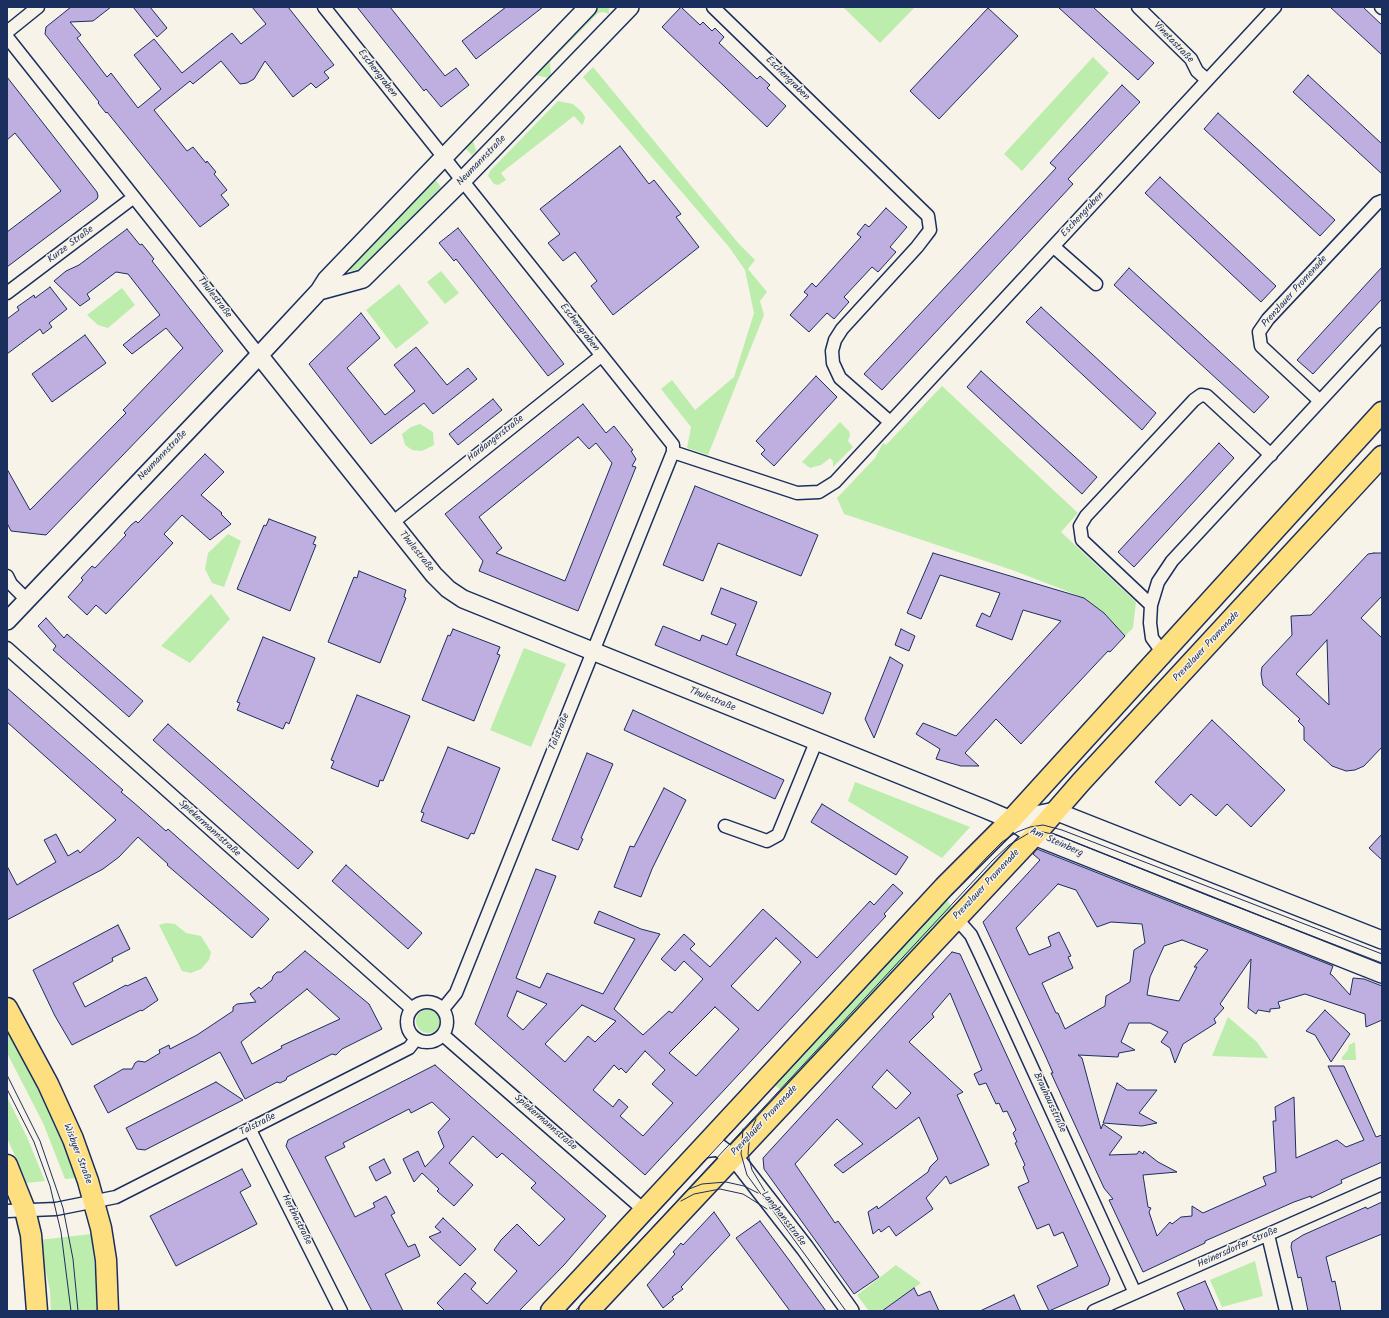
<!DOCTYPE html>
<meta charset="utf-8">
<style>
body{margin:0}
#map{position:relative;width:1389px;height:1318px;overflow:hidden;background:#f7f3e8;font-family:Kalam,sans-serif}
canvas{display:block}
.frame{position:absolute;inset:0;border:8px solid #1b2f5e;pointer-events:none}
</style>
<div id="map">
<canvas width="1389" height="1318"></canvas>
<div class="frame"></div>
</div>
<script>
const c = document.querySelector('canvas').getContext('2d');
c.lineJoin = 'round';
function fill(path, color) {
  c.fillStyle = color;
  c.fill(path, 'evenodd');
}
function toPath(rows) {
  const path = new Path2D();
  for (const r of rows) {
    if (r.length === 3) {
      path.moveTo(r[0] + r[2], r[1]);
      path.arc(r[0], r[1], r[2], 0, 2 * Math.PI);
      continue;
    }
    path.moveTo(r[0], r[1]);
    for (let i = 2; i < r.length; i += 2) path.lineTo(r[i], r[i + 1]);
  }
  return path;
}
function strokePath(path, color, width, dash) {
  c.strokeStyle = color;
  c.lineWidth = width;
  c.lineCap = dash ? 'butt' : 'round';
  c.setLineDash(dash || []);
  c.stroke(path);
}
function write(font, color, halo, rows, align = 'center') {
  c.font = font + ' Kalam,sans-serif';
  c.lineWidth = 3;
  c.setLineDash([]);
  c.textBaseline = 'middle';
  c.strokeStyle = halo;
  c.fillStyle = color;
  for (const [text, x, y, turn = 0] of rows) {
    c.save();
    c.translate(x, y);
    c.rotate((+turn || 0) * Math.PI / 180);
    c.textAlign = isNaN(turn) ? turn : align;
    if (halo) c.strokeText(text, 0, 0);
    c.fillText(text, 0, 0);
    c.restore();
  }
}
const green = toPath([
 [599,7,609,7,609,14,603,12,598,13,550,62,551,75,549,78,535,75,473,141,476,151,472,155,463,146],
 [843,7,915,7,880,43],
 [1093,57,1109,73,1022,171,1004,154],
 [593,67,739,244,755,260,748,269,767,292,760,301,764,315,708,455,687,448,691,427,661,389,672,380,695,410,734,377,754,313,745,270,729,247,583,77],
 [558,101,573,104,582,112,585,117,584,122,582,125,574,116,501,173,506,180,498,185,494,184,488,176,490,171],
 [433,177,441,187,381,251,357,270,352,271,349,270,349,267],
 [441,271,459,293,445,304,427,282],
 [399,284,429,323,396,349,366,310],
 [122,288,135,305,108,328,98,325,87,315],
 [942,386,1078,513,1061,532,1136,602,1133,628,1125,636,1104,613,1082,597,1015,571,844,514,837,498,875,458,883,443,886,445],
 [840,422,849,431,850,435,848,441,853,447,833,467,833,461,830,458,821,465,810,468,802,462],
 [420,424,433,432,434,445,422,451,412,450,405,445,402,434,411,427],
 [228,534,241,541,224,587,212,583,205,569,208,553],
 [211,594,230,619,190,663,161,646],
 [524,648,566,664,531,747,490,730],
 [855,782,970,827,942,858,848,801],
 [946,896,952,910,783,1092,774,1084],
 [166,923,175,924,186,933,201,936,211,952,209,960,201,969,191,973,182,971,159,925],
 [428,1021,12],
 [1228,1017,1257,1042,1268,1058,1212,1056],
 [7,1028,61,1134,78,1178,65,1179,43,1123,7,1053],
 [1355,1042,1356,1060,1342,1060,1342,1057,1348,1050,1349,1045],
 [7,1097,27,1137,45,1181,27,1183,7,1138],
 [91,1234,100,1311,51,1311,50,1291,39,1240],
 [1255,1261,1263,1296,1222,1307,1210,1280],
 [896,1265,921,1283,882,1311,869,1311,857,1295]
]);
const building = toPath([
 [71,7,111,7,93,21,70,22,81,35,77,38,107,77,111,73,138,108,161,89,134,55,154,39,182,73,232,33,241,44,266,24,252,7,288,7,334,65,324,72,329,78,316,88,311,83,293,97,265,61,254,79,247,83,240,84,221,61,193,84,190,81,154,110,187,151,193,147,206,163,207,161,216,172,214,174,227,190,221,195,229,205,200,227,107,112,106,113,98,103,99,102,45,34,46,27,71,7],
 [133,7,150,7,167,28,157,37,133,7],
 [357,7,390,7,445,76,456,68,469,85,441,107,426,89,424,91,357,7],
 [506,7,543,7,476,59,462,41,506,7],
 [681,7,700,25,703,22,712,31,715,28,724,37,719,43,757,79,760,76,770,85,767,88,786,106,767,127,662,27,681,7],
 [1058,7,1093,7,1154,63,1138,80,1058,7],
 [1330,7,1363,7,1382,25,1382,55,1330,7],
 [988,8,1018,36,939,119,910,91,988,8],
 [1308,75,1382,144,1382,174,1293,92,1308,75],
 [7,77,97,192,98,196,97,199,7,267,7,232,61,191,15,133,7,140,7,77],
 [1122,85,1140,102,1068,179,1073,184,882,390,864,374,1056,168,1050,163,1122,85],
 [1218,113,1335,220,1320,236,1204,129,1218,113],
 [620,146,649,184,654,180,681,214,676,217,699,247,613,315,591,286,597,281,575,252,563,261,548,243,560,234,540,209,620,146],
 [1160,177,1276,286,1261,302,1145,193,1160,177],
 [886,208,907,227,890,247,896,252,878,272,872,267,844,297,849,302,834,319,827,313,809,332,790,315,808,295,804,292,812,283,816,287,861,237,857,234,865,224,869,227,886,208],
 [458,228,564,364,548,376,456,259,454,261,439,243,458,228],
 [127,229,140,245,142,244,154,259,152,261,223,351,46,535,11,531,7,523,7,469,30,510,126,413,123,410,183,348,166,328,132,354,123,345,160,315,128,274,116,272,87,294,90,299,80,306,54,281,66,271,79,265,127,229],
 [1382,267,1382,299,1313,374,1297,360,1382,267],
 [1129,268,1269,397,1254,413,1114,285,1129,268],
 [50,287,67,309,49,323,52,327,43,334,40,329,7,354,7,319,19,310,17,307,34,295,35,298,50,287],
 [1041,307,1156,413,1142,430,1026,322,1041,307],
 [361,313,380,338,347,368,385,415,415,391,394,365,416,347,447,385,468,368,477,379,433,414,424,403,371,444,309,364,361,313],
 [85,335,106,363,52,402,32,374,85,335],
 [981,371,1097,477,1082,494,967,387,981,371],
 [816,376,837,397,774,466,761,454,765,450,756,441,816,376],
 [493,399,502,410,458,445,449,434,493,399],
 [583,404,606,433,614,426,633,450,631,451,636,459,632,466,636,467,578,611,479,571,483,561,445,514,583,404],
 [578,437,589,449,596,443,612,463,565,581,496,553,502,548,479,517,578,437],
 [1219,443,1234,458,1134,567,1118,552,1219,443],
 [205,454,224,472,201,495,222,513,221,514,231,524,210,540,182,515,164,534,173,543,106,614,96,605,87,615,68,597,83,580,81,578,92,566,95,568,126,535,124,533,131,525,136,521,138,523,205,454],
 [695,486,818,535,801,576,718,543,703,581,663,565,695,486],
 [269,519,316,537,313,544,316,545,290,611,237,589,264,525,266,526,269,519],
 [933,553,1084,598,1104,613,1125,636,1110,652,1108,651,1021,744,996,719,965,753,979,766,961,766,936,759,940,749,916,734,923,723,956,736,1061,621,1023,610,1012,640,976,626,982,613,990,617,1000,593,940,575,921,619,907,613,933,553],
 [1374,553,1382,553,1382,596,1361,618,1382,638,1382,747,1364,766,1355,770,1346,771,1332,766,1304,740,1304,727,1298,721,1300,719,1263,685,1261,674,1262,667,1292,635,1291,616,1311,615,1368,554,1374,553],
 [1327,640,1329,705,1296,674,1327,640],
 [359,571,406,590,404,597,406,598,380,663,328,642,354,577,357,578,359,571],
 [721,588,757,602,736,655,831,693,823,714,655,645,663,626,700,641,702,635,727,645,736,624,711,614,721,588],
 [46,618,64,638,67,634,143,701,129,717,53,650,56,646,38,626,46,618],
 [453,629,500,647,497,654,500,655,474,721,422,700,448,635,450,636,453,629],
 [901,629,915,636,909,651,895,645,901,629],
 [263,637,315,658,289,724,286,722,283,729,237,710,240,703,237,702,263,637],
 [890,657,903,665,874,738,865,719,890,657],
 [7,688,123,790,121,792,133,802,166,831,168,829,269,919,252,938,167,865,168,864,138,837,119,857,103,869,7,920,7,866,17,885,56,862,44,840,56,834,68,856,78,850,80,853,116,820,7,722,7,688],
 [357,695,410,716,383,781,380,780,378,787,331,768,334,761,331,760,357,695],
 [633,710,784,780,775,799,624,730,633,710],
 [1212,720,1285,790,1251,827,1227,804,1216,816,1191,794,1180,806,1155,782,1212,720],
 [168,724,313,852,298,869,153,740,168,724],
 [448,747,500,768,474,834,471,833,468,839,421,821,424,813,421,812,448,747],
 [587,753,613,764,581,838,583,839,578,850,552,840,587,753],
 [664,788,686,800,652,869,641,897,614,887,630,846,634,847,664,788],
 [822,804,908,857,896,875,811,822,822,804],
 [1382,834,1382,860,1369,848,1382,834],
 [1037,849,1333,966,1330,974,1332,975,1350,995,1353,978,1364,979,1382,986,1382,1020,1366,1027,1365,1014,1305,994,1278,1002,1280,1008,1270,1009,1270,1012,1258,1010,1256,1014,1248,1008,1251,959,1220,1004,1224,1008,1214,1019,1216,1023,1183,1044,1175,1063,1170,1048,1161,1042,1168,1032,1150,1023,1129,1023,1121,1042,1135,1050,1119,1053,1118,1057,1078,1055,1082,1058,1101,1129,1103,1124,1122,1137,1109,1155,1137,1154,1139,1151,1143,1154,1144,1151,1158,1162,1177,1172,1143,1175,1148,1207,1151,1208,1149,1212,1157,1236,1170,1222,1172,1224,1181,1217,1192,1216,1192,1206,1203,1213,1266,1185,1263,1177,1276,1172,1273,1121,1276,1121,1275,1107,1294,1097,1296,1158,1337,1140,1346,1147,1364,1140,1328,1066,1344,1066,1376,1137,1382,1135,1382,1162,1341,1180,1342,1183,1311,1198,1311,1196,1294,1202,1269,1213,1205,1241,1205,1243,1143,1272,1109,1200,1113,1199,1104,1188,1051,1073,1053,1073,1045,1055,983,922,1040,860,1033,854,1037,849],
 [1058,884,1076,890,1097,927,1111,922,1142,924,1145,943,1134,950,1130,982,1106,996,1105,1006,1065,1029,1058,1013,1056,1013,1042,983,1073,968,1068,957,1071,956,1059,932,1048,937,1051,946,1029,955,1016,928,1058,884],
 [1182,940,1208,950,1194,967,1197,967,1179,1001,1147,995,1150,977,1164,946,1182,940],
 [346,865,422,933,408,949,332,881,346,865],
 [536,869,556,876,516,978,540,988,547,973,603,994,635,939,594,923,599,911,641,929,660,934,614,1009,643,1035,669,1011,672,1013,703,979,684,961,675,971,661,959,684,934,695,944,690,949,710,967,763,909,817,958,870,901,874,905,893,884,903,893,884,914,886,916,645,1175,475,1024,536,869],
 [776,938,801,962,758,1011,731,986,776,938],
 [517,991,547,1004,523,1030,507,1016,517,991],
 [582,1005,616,1021,595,1042,588,1036,565,1062,545,1044,582,1005],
 [715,1007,739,1029,696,1076,669,1053,715,1007],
 [645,1051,665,1070,652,1084,673,1103,643,1136,620,1116,628,1107,619,1099,613,1107,593,1090,614,1065,619,1070,621,1068,626,1073,645,1051],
 [118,925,130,949,112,958,113,961,73,983,85,1007,126,985,127,986,146,977,158,1000,142,1011,141,1010,72,1045,55,1016,33,970,118,925],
 [305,951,369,1004,382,1029,342,1049,336,1055,332,1054,287,1077,286,1080,280,1083,277,1082,245,1099,220,1052,108,1113,94,1086,123,1069,132,1069,135,1063,138,1061,145,1062,160,1053,159,1050,169,1045,170,1049,197,1035,233,1011,233,1007,237,1004,256,1002,250,994,259,987,261,989,272,980,273,976,277,972,281,972,305,951],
 [307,989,340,1019,281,1046,282,1048,252,1064,241,1042,307,989],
 [952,952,960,954,1110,1279,1108,1285,1049,1311,1037,1286,1078,1266,1063,1232,1054,1236,1049,1224,1037,1229,1018,1187,1029,1182,1023,1167,1025,1165,1015,1143,1017,1142,1013,1133,1016,1130,1007,1111,1003,1112,999,1103,996,1104,986,1083,979,1085,974,1074,982,1070,950,993,932,1014,934,1017,909,1042,963,1092,957,1095,989,1165,950,1184,946,1176,926,1198,933,1209,896,1236,889,1226,881,1232,879,1229,873,1234,868,1212,877,1206,878,1209,928,1172,930,1167,938,1159,919,1117,843,1173,834,1165,863,1144,837,1119,795,1164,835,1223,838,1221,879,1277,854,1294,764,1169,763,1158,952,952],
 [887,1070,911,1093,896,1109,872,1087,887,1070],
 [1325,1010,1350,1034,1331,1062,1315,1035,1306,1031,1325,1010],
 [435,1065,606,1216,564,1265,519,1311,445,1311,437,1303,465,1273,476,1283,471,1289,487,1304,517,1271,494,1250,501,1240,517,1224,539,1246,565,1219,531,1188,536,1183,502,1153,497,1158,473,1136,449,1163,473,1185,454,1206,437,1191,439,1189,422,1173,414,1182,403,1159,418,1151,425,1167,444,1147,438,1132,450,1119,432,1102,411,1113,409,1109,343,1143,345,1147,325,1157,355,1217,375,1207,373,1203,386,1196,395,1213,391,1215,408,1247,415,1244,420,1256,385,1274,403,1311,372,1311,286,1146,288,1140,435,1065],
 [216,1082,243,1100,145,1150,137,1149,126,1128,216,1082],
 [1117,1083,1127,1090,1157,1090,1139,1113,1157,1123,1142,1126,1103,1123,1117,1083],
 [384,1159,391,1173,376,1181,369,1167,384,1159],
 [242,1169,251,1186,240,1192,257,1224,176,1266,150,1216,242,1169],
 [1382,1202,1382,1234,1326,1257,1332,1282,1335,1281,1341,1311,1308,1311,1301,1277,1298,1278,1291,1247,1292,1242,1303,1235,1366,1207,1367,1209,1382,1202],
 [714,1212,730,1235,681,1287,683,1289,672,1297,674,1299,663,1308,647,1285,675,1254,673,1252,681,1243,683,1245,714,1212],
 [443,1218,476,1249,460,1266,429,1237,441,1232,435,1227,443,1218],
 [760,1221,789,1260,826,1311,790,1311,736,1238,760,1221],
 [1205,1281,1218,1311,1185,1311,1177,1293,1205,1281],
 [914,1288,918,1296,930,1291,939,1311,882,1311,914,1288],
 [1014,1295,1021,1311,980,1311,1014,1295]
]);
const street = toPath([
 [324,7,673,445,673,452,456,993,443,1009],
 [713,7,928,216,930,230,927,234,917,247,842,329,835,340,832,351,833,363,840,378,890,422],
 [1138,7,1191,59,1197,71,1207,80],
 [1381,7,1382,8],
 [7,32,38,7],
 [7,37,259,355],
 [1054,247,1096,284],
 [7,293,134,197],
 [1320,401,1261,346,1259,332,1268,319,1377,203,1382,201],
 [673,452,797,493,819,492,835,482,1275,7],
 [392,523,601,356],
 [7,576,11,584,27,600],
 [1151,605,1082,540,1080,526,1086,516,1194,400,1201,395,1207,396,1271,455],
 [7,648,412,1009],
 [1163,653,1152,638,1150,623,1151,605,1158,582,1172,561,1382,334],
 [725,826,767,841,778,835,816,742],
 [956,918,971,935,981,956,1135,1293],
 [427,1022,20],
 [443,1035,645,1211],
 [250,1130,341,1311],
 [7,1211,56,1209,116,1197,409,1048,416,1039],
 [1268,1235,1286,1311],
 [1094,1311,1382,1184]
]);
const secondary = toPath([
 [319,291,363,279,462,181,630,7],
 [259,355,434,575,448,589,463,599,985,809,1011,820,1034,836,1382,974],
 [7,621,240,376,319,291,326,280,588,7],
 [1011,820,1055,811,1382,940],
 [702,1149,718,1147,739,1163,805,1248,850,1311]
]);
const primary = toPath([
 [7,1008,48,1084,73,1139,88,1181,101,1228,106,1260,108,1311],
 [7,1165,25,1210,31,1235,37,1311],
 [551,1311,944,887,1011,820,1382,412],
 [589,1311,1034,836,1081,782,1382,456]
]);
const tram = toPath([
 [7,1075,40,1141,63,1208,73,1259,78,1311],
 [7,1089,34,1142,50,1186,61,1232,71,1311],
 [756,1119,750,1133,748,1154,752,1170,766,1193],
 [743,1129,741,1154,747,1175,846,1311],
 [689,1189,702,1184,726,1182,744,1186,758,1193],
 [681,1201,694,1194,720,1189,743,1194,767,1209],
 [565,1311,986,858,1002,842,1017,832,1030,827,1043,825,1062,830,1382,954],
 [575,1311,992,861,1009,845,1029,833,1038,831,1057,835,1209,896,1382,963]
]);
const streetNames = [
 ["Vinetastraße",1173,43,46],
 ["Eschengraben",377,74,52],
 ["Eschengraben",787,79,45],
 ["Neumannstraße",482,161,-46],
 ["Eschengraben",1083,215,-47],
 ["Kurze Straße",71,245,-37],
 ["Prenzlauer Promenade",1295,292,-48],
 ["Thulestraße",214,298,52],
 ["Eschengraben",579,328,52],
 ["Hardangerstraße",496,439,-38],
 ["Neumannstraße",163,456,-46],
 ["Thulestraße",416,552,51],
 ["Prenzlauer Promenade",1207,647,-47],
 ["Thulestraße",712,700,22],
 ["Talstraße",560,732,-68],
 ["Spiekermannstraße",209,829,42],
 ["Am Steinberg",1056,843,24],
 ["Prenzlauer Promenade",987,885,-47],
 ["Brauhausstraße",1049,1103,65],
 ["Prenzlauer Promenade",765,1121,-47],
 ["Spiekermannstraße",545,1123,41],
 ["Talstraße",258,1125,-27],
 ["Wisbyer Straße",77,1154,69],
 ["Langhansstraße",783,1219,52],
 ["Herthastraße",296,1220,63],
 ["Heinersdorfer Straße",1238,1248,-24]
];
fill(green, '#bdedac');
fill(building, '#bfafe0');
strokePath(building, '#1b2f5e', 1);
strokePath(street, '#1b2f5e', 15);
strokePath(secondary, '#1b2f5e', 20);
strokePath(primary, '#1b2f5e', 23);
strokePath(street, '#f7f3e8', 12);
strokePath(secondary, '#f7f3e8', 17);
strokePath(primary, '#fddf80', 20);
strokePath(tram, '#1b2f5e', 1);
write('10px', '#1b2f5e', '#f7f3e8', streetNames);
</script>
